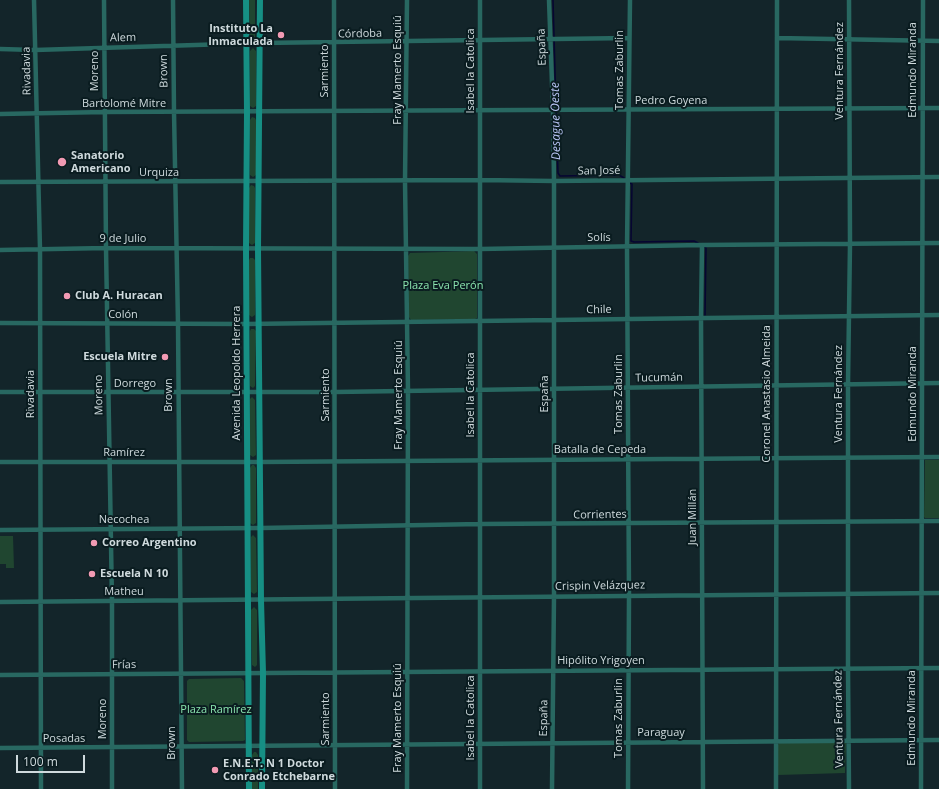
<!DOCTYPE html>
<meta charset="utf-8">
<style>
body{margin:0}
#map{position:relative;width:939px;height:789px;overflow:hidden;background:#13252a;font-family:"Open Sans",sans-serif}
canvas{display:block}
.scale{position:absolute;left:16px;top:755px;width:69px;height:18px;box-sizing:border-box;border:2px solid #cfdadd;border-top:0;padding-left:5px;font-size:12px;line-height:14px;white-space:nowrap;color:#cfdadd;-webkit-text-stroke:3px #0a1c20;paint-order:stroke}
</style>
<div id="map">
<canvas width="939" height="789"></canvas>
<div class="scale">100 m</div>
</div>
<script>
const c = document.querySelector('canvas').getContext('2d');
c.lineJoin = 'round';
function fill(path, color) {
  c.fillStyle = color;
  c.fill(path, 'evenodd');
}
function toPath(rows) {
  const path = new Path2D();
  for (const r of rows) {
    path.moveTo(r[0], r[1]);
    for (let i = 2; i < r.length; i += 2) path.lineTo(r[i], r[i + 1]);
  }
  return path;
}
function strokePath(path, color, width, dash) {
  c.strokeStyle = color;
  c.lineWidth = width;
  c.lineCap = dash ? 'butt' : 'round';
  c.setLineDash(dash || []);
  c.stroke(path);
}
function write(font, color, halo, rows, align = 'center') {
  c.font = font + ' "Open Sans",sans-serif';
  c.lineWidth = 4;
  c.setLineDash([]);
  c.textBaseline = 'middle';
  c.strokeStyle = halo;
  c.fillStyle = color;
  for (const [text, x, y, turn = 0] of rows) {
    c.save();
    c.translate(x, y);
    c.rotate((+turn || 0) * Math.PI / 180);
    c.textAlign = isNaN(turn) ? turn : align;
    if (halo) c.strokeText(text, 0, 0);
    c.fillText(text, 0, 0);
    c.restore();
  }
}
const green = toPath([
 [249,0,255,0,255,38,253,40,250,38],
 [253,48,256,51,256,106,253,108,250,106,250,51],
 [252,117,255,118,256,120,256,175,253,177,250,175,250,120],
 [251,185,254,186,255,188,255,243,252,245,249,243,249,188],
 [474,251,477,254,477,318,475,319,411,320,409,317,408,256,410,253],
 [250,258,253,258,255,260,255,315,252,317,249,315,249,260],
 [251,329,254,329,256,331,255,386,253,388,250,386,250,331],
 [252,397,255,400,256,455,253,457,250,455,250,399],
 [925,460,939,460,939,518,925,518,924,517],
 [252,465,254,465,256,468,256,523,253,525,250,523,250,468],
 [253,535,256,538,257,592,254,594,251,592,251,537],
 [0,536,13,536,14,568,6,568,6,564,0,564],
 [254,607,257,610,257,665,255,667,252,665,251,610],
 [241,678,244,681,245,740,243,741,189,742,187,740,187,681,189,679],
 [779,743,846,743,845,773,778,775,778,745],
 [254,752,256,752,258,755,258,789,252,789,252,755]
]);
const stream = toPath([
 [553,0,556,108],
 [556,112,558,173,560,176,619,175,624,178],
 [630,183,632,184,631,241,634,242,694,241,698,243],
 [703,246,706,248,705,315]
]);
const street = toPath([
 [34,0,40,249,41,789],
 [104,0,106,248,112,602,112,789],
 [173,0,174,112,178,324,182,789],
 [334,0,335,789],
 [407,0,405,181,408,391,407,789],
 [480,0,480,789],
 [549,0,553,111,554,181,554,596,552,789],
 [849,0,850,244,848,384,848,668,849,789],
 [777,38,939,41],
 [0,49,35,50,260,43,629,38],
 [0,114,105,112,939,108],
 [0,182,480,180,554,181,939,177],
 [702,245,701,318,703,789],
 [0,250,106,248,480,249,702,245,939,243],
 [0,323,246,324,939,315],
 [0,392,335,392,939,383],
 [0,462,260,462,939,457],
 [0,530,261,528,480,524,939,521],
 [0,602,939,593],
 [0,675,939,668],
 [0,748,939,740],
 [628,789,629,595,627,247,630,0],
 [776,789,777,0],
 [921,789,923,0]
]);
const secondary = toPath([
 [246,0,247,112,246,249,249,789],
 [260,0,258,249,261,600,263,673,262,789]
]);
const markers = [
 [281,35,4,"#f19ab3"],
 [62,162,5,"#f19ab3"],
 [67,296,4,"#f19ab3"],
 [165,357,4,"#f19ab3"],
 [94,543,4,"#f19ab3"],
 [92,574,4,"#f19ab3"],
 [215,770,4,"#f19ab3"]
];
const poiNames = [
 ["Instituto La",273,29,"right"],
 ["Inmaculada",273,42,"right"],
 ["Sanatorio",71,156],
 ["Americano",71,169],
 ["Club A. Huracan",75,296],
 ["Escuela Mitre",157,357,"right"],
 ["Correo Argentino",102,543],
 ["Escuela N 10",100,574],
 ["E.N.E.T. N 1 Doctor",223,764],
 ["Conrado Etchebarne",223,777]
];
const streetNames = [
 ["Córdoba",360,34,-1],
 ["Alem",123,38,-1],
 ["España",542,47,-92],
 ["Fray Mamerto Esquiú",398,70,-90],
 ["Tomas Zaburlin",620,70,-90],
 ["Edmundo Miranda",913,70,-90],
 ["Rivadavia",27,71,-91],
 ["Moreno",95,71,-90],
 ["Brown",164,71,-91],
 ["Sarmiento",325,71,-90],
 ["Isabel la Catolica",471,71,-90],
 ["Ventura Fernández",840,71,-90],
 ["Pedro Goyena",671,101],
 ["Bartolomé Mitre",124,104],
 ["San José",599,171,-1],
 ["Urquiza",159,173],
 ["Solís",599,238],
 ["9 de Julio",123,239],
 ["Chile",599,310,-1],
 ["Colón",123,315],
 ["Avenida Leopoldo Herrera",237,373,-90],
 ["Tucumán",659,378,-1],
 ["Dorrego",135,384],
 ["Rivadavia",31,394,-90],
 ["España",545,394,-90],
 ["Tomas Zaburlin",619,394,-90],
 ["Coronel Anastasio Almeida",767,394,-90],
 ["Ventura Fernández",839,394,-90],
 ["Edmundo Miranda",913,394,-90],
 ["Moreno",99,395,-91],
 ["Brown",169,395,-90],
 ["Sarmiento",326,395,-90],
 ["Fray Mamerto Esquiú",399,395,-90],
 ["Isabel la Catolica",471,395,-90],
 ["Batalla de Cepeda",600,450],
 ["Ramírez",124,453],
 ["Corrientes",600,515,-1],
 ["Juan Millán",693,517,-90],
 ["Necochea",124,520],
 ["Crispin Velázquez",600,586,-1],
 ["Matheu",124,592],
 ["Hipólito Yrigoyen",601,661],
 ["Frías",124,665,-1],
 ["Fray Mamerto Esquiú",398,718,-90],
 ["Isabel la Catolica",471,718,-90],
 ["España",544,718,-89],
 ["Tomas Zaburlin",619,718,-90],
 ["Edmundo Miranda",912,718,-90],
 ["Moreno",103,719,-90],
 ["Sarmiento",326,719,-90],
 ["Ventura Fernández",839,719,-91],
 ["Paraguay",661,733],
 ["Posadas",64,739],
 ["Brown",172,743,-90]
];
const parkNames = [
 ["Plaza Eva Perón",443,286],
 ["Plaza Ramírez",216,710]
];
const waterNames = [
 ["Desague Oeste",556,121,-91]
];
fill(green, '#204630');
strokePath(stream, '#060532', 1.5);
strokePath(street, '#286861', 4.5);
strokePath(secondary, '#168f84', 6);
for (const [x, y, r, color] of markers) {
  const dot = new Path2D();
  dot.arc(x, y, r, 0, 2 * Math.PI);
  c.fillStyle = color;
  c.fill(dot);
  strokePath(dot, '#0a1c20', 1.5);
}
write('bold 11px', '#cfdadd', '#0a1c20', poiNames, 'left');
write('11px', '#cfdadd', '#0a1c20', streetNames);
write('11px', '#8ae3ad', '#0a1c20', parkNames);
write('italic 12px', '#b8c4f4', '#0a1c20', waterNames);
</script>
